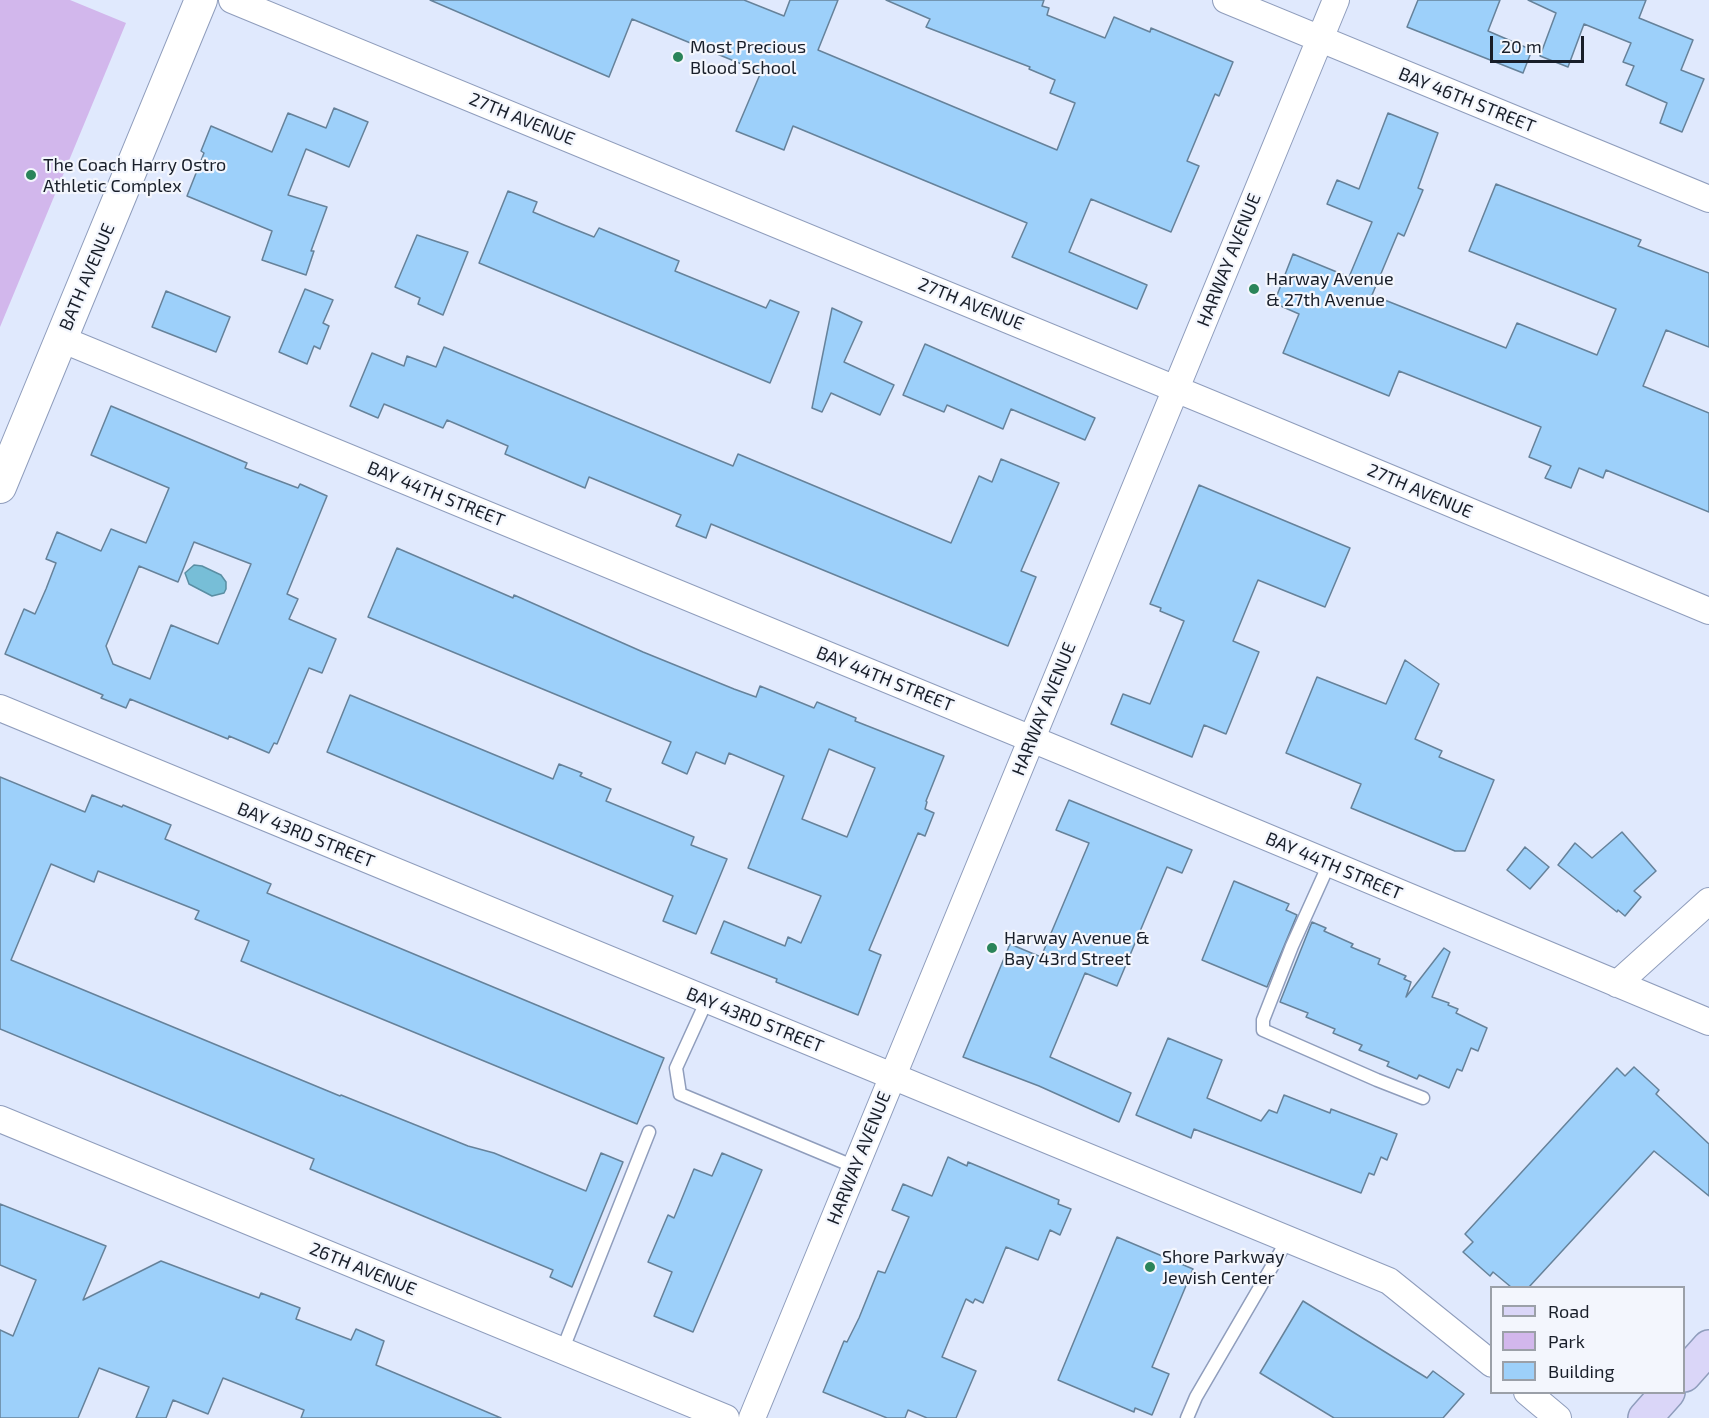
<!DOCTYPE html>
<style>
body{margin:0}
#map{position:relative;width:1709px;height:1418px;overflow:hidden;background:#e0e9fd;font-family:"Exo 2",sans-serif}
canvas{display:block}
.legend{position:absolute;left:1490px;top:1286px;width:195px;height:108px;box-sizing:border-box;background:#f3f6fd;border:2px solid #9ba0a8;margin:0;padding:8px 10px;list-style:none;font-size:18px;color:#181e29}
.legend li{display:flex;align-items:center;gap:12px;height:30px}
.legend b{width:30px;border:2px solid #9ba0a8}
.scale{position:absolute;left:1490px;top:36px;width:94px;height:27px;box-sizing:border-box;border:3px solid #181e29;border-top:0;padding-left:8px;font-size:18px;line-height:21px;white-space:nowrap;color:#181e29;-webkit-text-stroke:4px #f3f6fd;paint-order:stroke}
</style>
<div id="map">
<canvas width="1709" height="1418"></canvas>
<ul class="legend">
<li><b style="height:8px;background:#dad6f8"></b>Road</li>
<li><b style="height:16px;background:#d2b7ec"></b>Park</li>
<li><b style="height:16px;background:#9dd0fa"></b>Building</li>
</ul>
<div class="scale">20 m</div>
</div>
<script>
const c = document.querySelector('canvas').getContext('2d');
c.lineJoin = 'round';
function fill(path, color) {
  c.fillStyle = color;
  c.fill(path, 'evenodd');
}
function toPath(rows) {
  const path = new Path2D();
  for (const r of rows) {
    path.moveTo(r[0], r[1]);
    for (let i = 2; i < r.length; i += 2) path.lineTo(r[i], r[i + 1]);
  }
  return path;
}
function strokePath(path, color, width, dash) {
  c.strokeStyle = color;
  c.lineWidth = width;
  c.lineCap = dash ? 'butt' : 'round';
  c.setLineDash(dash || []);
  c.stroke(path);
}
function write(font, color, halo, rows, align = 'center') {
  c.font = font + ' "Exo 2",sans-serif';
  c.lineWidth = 4.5;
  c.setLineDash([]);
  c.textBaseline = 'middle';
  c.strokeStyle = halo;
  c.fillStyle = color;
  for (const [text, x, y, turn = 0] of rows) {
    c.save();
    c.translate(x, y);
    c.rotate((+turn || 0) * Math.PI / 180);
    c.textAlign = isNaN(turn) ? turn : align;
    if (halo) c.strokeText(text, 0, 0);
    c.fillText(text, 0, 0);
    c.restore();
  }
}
const green = toPath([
 [0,0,70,0,126,23,0,327]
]);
const water = toPath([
 [194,565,202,566,221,575,226,582,226,589,224,593,212,596,189,584,185,573,194,565]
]);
const building = toPath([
 [430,0,744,0,784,16,790,0,838,0,818,50,1057,150,1075,103,1050,93,1055,80,1029,69,1030,67,926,27,930,19,886,0,1044,0,1042,6,1049,8,1047,15,1105,38,1114,17,1150,32,1151,28,1233,62,1219,96,1215,94,1187,161,1199,166,1171,232,1091,199,1069,252,1147,285,1137,309,1012,257,1027,223,793,126,784,150,736,131,761,72,632,19,609,77,430,0],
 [1418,0,1500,0,1488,31,1532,50,1523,73,1407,27,1418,0],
 [1528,0,1646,0,1639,18,1693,40,1681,70,1704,79,1682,132,1660,123,1667,103,1626,85,1634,66,1623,62,1631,43,1584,24,1568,67,1540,56,1556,13,1528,0],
 [334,108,368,122,349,167,306,149,288,195,327,207,311,251,314,251,306,275,262,260,272,231,187,196,204,153,201,151,211,126,272,152,288,113,326,128,334,108],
 [1388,113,1438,133,1418,188,1423,190,1404,236,1398,233,1372,295,1506,348,1517,323,1597,355,1616,309,1469,251,1496,184,1641,240,1638,246,1709,273,1709,347,1666,330,1643,386,1709,413,1709,512,1606,470,1603,478,1579,468,1571,488,1545,478,1551,466,1529,457,1541,427,1399,371,1389,396,1283,353,1299,314,1274,303,1293,254,1349,277,1372,222,1327,204,1337,180,1359,189,1388,113],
 [508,191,537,202,533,212,564,225,594,237,599,228,679,261,675,271,766,308,770,300,799,312,770,383,479,263,508,191],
 [417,235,468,252,443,315,418,304,420,298,395,287,417,235],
 [305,289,333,300,323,323,329,326,320,349,314,346,307,364,279,352,305,289],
 [166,291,230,317,216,352,152,327,166,291],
 [832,308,862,322,844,362,894,385,880,415,831,393,822,412,812,408,832,308],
 [925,344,1095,418,1085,440,1011,409,1003,429,947,405,944,412,903,395,925,344],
 [444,347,733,466,738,454,951,543,979,476,992,482,1001,459,1059,483,1021,571,1036,577,1008,646,711,524,706,538,676,526,681,515,589,477,585,488,505,454,508,446,447,420,443,428,384,404,378,418,350,406,372,353,404,366,407,356,436,367,444,347],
 [111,406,247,463,245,468,298,488,300,484,327,496,287,594,298,599,289,619,336,639,322,673,309,668,277,744,274,743,269,753,229,736,228,739,130,699,126,708,101,698,103,695,5,654,24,609,35,614,46,589,56,563,46,559,57,532,101,551,111,529,146,543,169,488,91,455,111,406],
 [194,542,251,564,218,644,171,625,150,679,113,664,106,646,139,566,178,582,194,542],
 [1199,485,1350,548,1325,607,1258,580,1233,641,1259,652,1226,734,1204,725,1192,757,1111,724,1123,694,1150,704,1184,621,1160,611,1161,608,1150,604,1199,485],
 [397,548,513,598,514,595,643,652,734,689,756,697,760,686,814,708,817,702,856,718,855,721,944,756,926,801,927,802,925,809,934,813,925,836,918,833,869,950,881,955,858,1015,776,982,777,979,711,953,724,921,785,946,788,937,801,943,821,896,748,868,784,776,729,753,725,764,696,752,687,774,662,763,671,742,368,617,397,548],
 [829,749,875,768,847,837,802,819,829,749],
 [1405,660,1439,684,1415,739,1442,751,1439,757,1494,780,1465,851,1455,851,1351,808,1361,784,1286,753,1317,677,1386,704,1405,660],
 [350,695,553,779,559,764,582,773,580,776,611,789,606,801,694,837,691,845,727,859,696,934,663,921,673,896,327,752,350,695],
 [0,777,85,812,92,795,122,807,123,805,171,825,165,839,271,884,267,893,664,1058,637,1124,241,961,249,941,195,919,199,911,98,871,94,882,51,864,11,960,340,1096,341,1095,468,1146,494,1153,586,1191,601,1153,623,1162,572,1287,550,1277,553,1270,310,1169,314,1159,0,1029,0,777],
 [1069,800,1192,850,1182,873,1167,867,1117,986,1085,973,1050,1057,1131,1093,1119,1122,1039,1086,963,1057,1010,944,1041,957,1089,843,1056,830,1069,800],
 [1622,832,1656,871,1634,891,1641,897,1625,916,1618,910,1617,912,1558,865,1575,843,1592,858,1622,832],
 [1525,847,1549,867,1530,889,1507,870,1525,847],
 [1234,881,1289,904,1286,910,1297,915,1267,987,1202,960,1234,881],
 [1312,922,1326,928,1324,931,1353,944,1351,947,1380,959,1378,964,1406,976,1404,979,1411,982,1406,997,1444,948,1450,952,1432,997,1449,1003,1448,1005,1458,1009,1456,1013,1487,1028,1478,1051,1471,1048,1462,1071,1457,1069,1449,1088,1419,1075,1417,1079,1387,1066,1389,1062,1359,1050,1362,1045,1333,1033,1335,1029,1306,1017,1308,1013,1280,1002,1312,922],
 [1168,1038,1222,1060,1207,1098,1261,1121,1269,1110,1277,1113,1284,1095,1330,1113,1331,1109,1397,1134,1387,1160,1381,1157,1374,1175,1369,1173,1361,1193,1194,1129,1191,1138,1136,1115,1168,1038],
 [1634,1067,1659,1090,1656,1094,1709,1144,1709,1196,1654,1151,1529,1287,1511,1287,1493,1272,1490,1276,1463,1252,1473,1242,1465,1234,1617,1068,1625,1076,1634,1067],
 [722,1153,762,1170,693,1332,654,1316,672,1272,648,1262,668,1215,674,1218,694,1169,712,1176,722,1153],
 [948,1157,967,1166,968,1162,1059,1200,1058,1204,1071,1209,1060,1235,1050,1230,1038,1260,1006,1247,983,1303,975,1299,973,1303,966,1299,942,1357,976,1371,956,1418,927,1418,908,1410,905,1418,887,1418,823,1392,844,1341,847,1342,859,1318,878,1271,885,1273,909,1217,892,1210,903,1184,932,1196,948,1157],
 [0,1204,106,1246,83,1300,161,1261,259,1298,261,1293,300,1308,296,1319,351,1340,356,1329,384,1341,376,1365,501,1418,301,1418,304,1410,223,1378,208,1414,173,1400,166,1418,136,1418,149,1387,99,1368,78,1418,0,1418,0,1330,13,1336,36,1280,0,1265,0,1204],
 [1117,1237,1193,1269,1152,1367,1169,1374,1152,1415,1135,1408,1134,1412,1058,1380,1117,1237],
 [1303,1301,1427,1378,1433,1371,1464,1394,1443,1418,1334,1418,1260,1373,1303,1301]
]);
const service = toPath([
 [1329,864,1292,946,1263,1020,1263,1030,1377,1080,1423,1098],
 [707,1000,676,1068,680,1094,855,1167],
 [562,1351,649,1132],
 [1187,1418,1196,1397,1288,1239]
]);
const minor = toPath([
 [232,0,1212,404,1709,611],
 [1226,0,1709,199],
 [61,339,1068,754,1709,1022],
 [0,708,1389,1281,1492,1364],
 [1617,984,1709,901],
 [0,1119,726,1418],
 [1527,1392,1558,1418],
 [752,1418,1336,0]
]);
const tertiary = toPath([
 [0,487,201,0]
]);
const secondary = toPath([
 [1684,1375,1709,1347],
 [1645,1418,1668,1392]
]);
const markers = [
 [678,57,6,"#2a8459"],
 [31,175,6,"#2a8459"],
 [1254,289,6,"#2a8459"],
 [992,948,6,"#2a8459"],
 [1150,1267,6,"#2a8459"]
];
const poiNames = [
 ["Most Precious",690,47],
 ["Blood School",690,68],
 ["The Coach Harry Ostro",43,165],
 ["Athletic Complex",43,186],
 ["Harway Avenue",1266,279],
 ["& 27th Avenue",1266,300],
 ["Harway Avenue &",1004,938],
 ["Bay 43rd Street",1004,959],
 ["Shore Parkway",1162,1257],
 ["Jewish Center",1162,1278]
];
const streetNames = [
 ["BAY 46TH STREET",1467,100,22],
 ["27TH AVENUE",522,119,22],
 ["HARWAY AVENUE",1229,260,-68],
 ["BATH AVENUE",87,277,-67],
 ["27TH AVENUE",971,304,22],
 ["27TH AVENUE",1420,491,23],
 ["BAY 44TH STREET",436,494,22],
 ["BAY 44TH STREET",885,679,22],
 ["HARWAY AVENUE",1044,709,-68],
 ["BAY 43RD STREET",306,835,22],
 ["BAY 44TH STREET",1334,866,23],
 ["BAY 43RD STREET",755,1020,22],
 ["HARWAY AVENUE",859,1158,-68],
 ["26TH AVENUE",363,1269,22]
];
fill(green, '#d2b7ec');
fill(water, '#77bed7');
strokePath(water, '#5a8ea3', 1.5);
fill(building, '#9dd0fa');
strokePath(building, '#66829a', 1.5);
strokePath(service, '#8f9dbc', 15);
strokePath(minor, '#8f9dbc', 28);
strokePath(tertiary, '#8f9dbc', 34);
strokePath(secondary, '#8f9dbc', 36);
strokePath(service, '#fff', 12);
strokePath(minor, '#fff', 26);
strokePath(tertiary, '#fff', 32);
strokePath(secondary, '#dad6f8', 33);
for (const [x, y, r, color] of markers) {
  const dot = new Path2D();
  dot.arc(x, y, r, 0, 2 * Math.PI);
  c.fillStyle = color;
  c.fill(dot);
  strokePath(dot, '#f3f6fd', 2);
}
write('18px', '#181e29', '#f3f6fd', poiNames, 'left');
write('18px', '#181e29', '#f3f6fd', streetNames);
</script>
